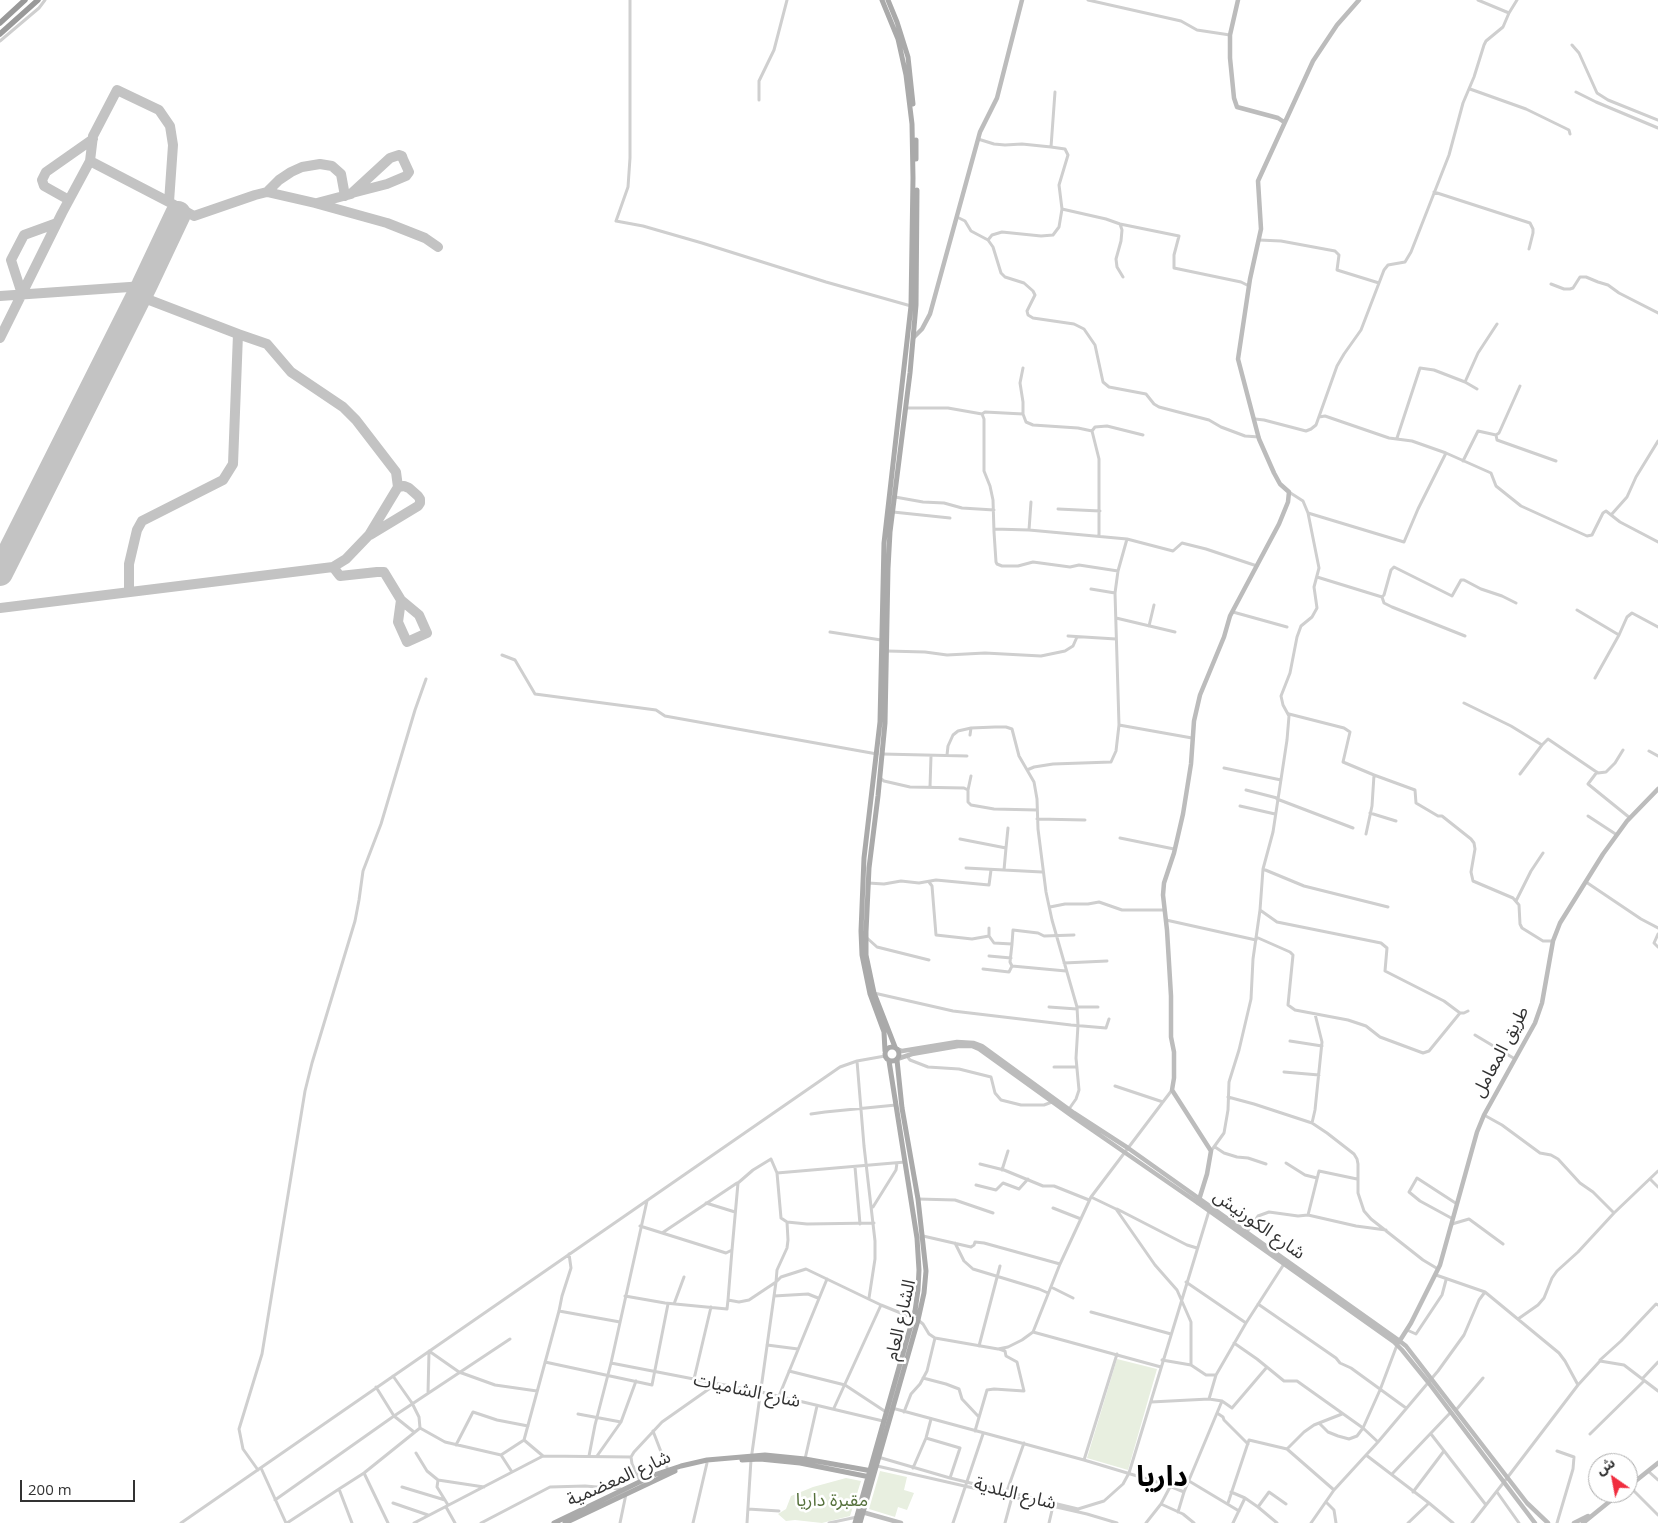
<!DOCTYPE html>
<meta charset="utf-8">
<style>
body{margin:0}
#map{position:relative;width:1658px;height:1523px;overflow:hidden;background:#fff;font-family:"Open Sans","Noto Sans Arabic",sans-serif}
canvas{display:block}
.north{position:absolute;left:1588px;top:1453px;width:50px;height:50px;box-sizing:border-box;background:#fff;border:1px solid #adadad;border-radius:50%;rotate:327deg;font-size:14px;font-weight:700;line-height:20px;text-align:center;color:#323232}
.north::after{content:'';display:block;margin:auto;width:18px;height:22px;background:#f02d3f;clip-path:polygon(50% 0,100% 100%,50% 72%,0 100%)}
.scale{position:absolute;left:20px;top:1480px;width:115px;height:22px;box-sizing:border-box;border:2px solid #323232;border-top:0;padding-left:6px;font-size:15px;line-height:18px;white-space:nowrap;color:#323232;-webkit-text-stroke:4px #fff;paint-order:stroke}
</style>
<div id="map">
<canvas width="1658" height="1523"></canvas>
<div class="north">ش</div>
<div class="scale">200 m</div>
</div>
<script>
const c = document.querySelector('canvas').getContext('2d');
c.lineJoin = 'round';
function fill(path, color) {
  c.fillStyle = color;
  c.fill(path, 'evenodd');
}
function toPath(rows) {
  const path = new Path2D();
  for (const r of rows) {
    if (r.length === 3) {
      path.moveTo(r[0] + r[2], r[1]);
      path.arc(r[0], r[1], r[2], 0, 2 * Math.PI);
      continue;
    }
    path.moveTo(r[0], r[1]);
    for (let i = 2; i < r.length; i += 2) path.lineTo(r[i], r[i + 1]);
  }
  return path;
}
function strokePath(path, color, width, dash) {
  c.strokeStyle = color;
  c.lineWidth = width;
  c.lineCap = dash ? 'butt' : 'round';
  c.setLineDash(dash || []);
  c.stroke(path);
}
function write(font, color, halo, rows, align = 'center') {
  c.font = font + ' "Open Sans","Noto Sans Arabic",sans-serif';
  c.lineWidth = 5;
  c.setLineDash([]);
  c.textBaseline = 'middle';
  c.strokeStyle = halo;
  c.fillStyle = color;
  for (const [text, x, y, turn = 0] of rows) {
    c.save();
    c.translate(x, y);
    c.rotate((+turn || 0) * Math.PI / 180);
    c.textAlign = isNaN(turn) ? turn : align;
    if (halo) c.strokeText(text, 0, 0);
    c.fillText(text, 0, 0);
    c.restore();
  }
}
const green = toPath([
 [1117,1359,1157,1369,1128,1470,1087,1458],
 [880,1471,907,1477,904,1490,914,1493,907,1510,898,1507,895,1517,869,1509],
 [846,1478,861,1481,850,1516,822,1523,795,1520,786,1521,778,1514,786,1509,791,1496,813,1487]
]);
const taxiway = toPath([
 [399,155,402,156,403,159,409,172,406,176,387,184,352,193,390,158,399,155],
 [90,161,169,202,194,216,255,195,267,192,315,203,387,223,425,238,438,247],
 [267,192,279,180,291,172,302,167,320,164,332,166,341,174,345,196],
 [69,200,44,186,42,180,46,172,93,139],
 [317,203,351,194],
 [22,294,11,260,24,235,57,223],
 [0,296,144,286],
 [0,338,62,213,90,161,93,136,117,90,159,110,170,126,173,145,169,202],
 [370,535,418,506,420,503,420,499,418,496,409,488,404,486,398,487],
 [333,567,340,576,377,572,384,572,401,600],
 [129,592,129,564,137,530,142,521,223,480,233,464,238,334,139,296],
 [401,600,419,615,427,633,407,642,398,622,401,600],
 [0,608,333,567,346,559,369,535,398,487,396,472,356,420,343,407,291,372,267,344,238,334]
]);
const runway = toPath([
 [0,573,144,286,178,214]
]);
const street = toPath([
 [630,0,630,158,628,187,616,221,643,226,702,243,826,282,911,306],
 [1088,0,1181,21,1197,30,1230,35],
 [1478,0,1509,13],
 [0,41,39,8,45,0],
 [1572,45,1579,53,1597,93,1608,100,1658,120],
 [1470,89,1526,109,1569,130,1570,134],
 [1055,92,1051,147,1065,149,1068,155,1059,185,1062,209,1106,219,1120,224,1179,236,1174,255,1174,268,1241,282,1249,286],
 [1576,92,1596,102,1658,128],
 [759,100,759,81,774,50,787,0],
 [978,139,994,144,1005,145,1022,144,1051,147],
 [1434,192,1530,223,1533,229,1533,233,1529,249],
 [957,217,965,221,971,231,988,240,992,235,1002,232,1041,236,1053,235,1059,227,1062,209],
 [1120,224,1122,230,1121,241,1116,259,1117,267,1123,277],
 [988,240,993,247,1001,273,1005,277,1024,283,1033,291,1035,295,1027,311,1028,315,1033,318,1074,324,1084,329,1095,345,1103,382,1109,387,1146,394,1154,404,1159,407,1209,420,1221,427,1245,436,1259,437],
 [1259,240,1281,241,1335,251,1339,255,1337,270,1379,283],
 [1551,284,1564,289,1570,289,1573,288,1580,277,1586,277,1598,282,1608,285,1619,293,1658,313],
 [1023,368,1020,383,1023,402,1023,414,1026,422,1033,425,1078,428,1092,431],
 [1465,382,1477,389],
 [906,408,948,408,982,414,985,412,1023,414],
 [982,414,984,419,984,471,990,486,993,500,994,532,996,562,997,564,1002,566,1018,566,1033,562,1070,567,1079,565,1118,571],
 [1319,417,1325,416,1389,438,1412,441,1446,453,1491,473,1496,486,1521,506,1587,536,1592,535,1603,513,1606,511,1620,522,1658,542],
 [1255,419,1264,420,1306,431,1311,429,1316,425,1337,366,1344,354,1361,330,1384,270,1388,265,1405,262,1411,252,1449,155,1463,103,1474,77,1484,45,1486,41,1503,27,1509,13,1517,0],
 [1092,431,1099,459,1099,536],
 [1092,431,1095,427,1107,426,1143,435],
 [1496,435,1497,440,1556,461],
 [1397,438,1420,368,1434,370,1465,382,1478,353,1497,324],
 [1463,461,1478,431,1496,435,1499,433,1520,386],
 [895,497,923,502,944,503,962,508,994,510],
 [1058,509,1100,511],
 [893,512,950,518],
 [1308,513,1404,542,1418,509,1446,453],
 [1611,515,1627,497,1636,477,1658,441],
 [994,529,1029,530,1127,539],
 [1029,530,1031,502],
 [1317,577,1382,597,1384,595,1391,570,1394,567,1452,596,1461,580,1464,580,1481,589,1502,596,1516,603],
 [1091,589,1115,593],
 [1382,597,1384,603,1392,607,1465,636],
 [1577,610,1619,635,1627,617,1632,613,1658,627],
 [1233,612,1287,627],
 [1116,618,1175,632],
 [1149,626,1154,605],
 [830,632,881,640],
 [1068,636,1116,639],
 [887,651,925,652,947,655,985,653,1041,656,1065,651,1073,646,1077,637],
 [502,655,515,660,535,694,656,710,665,716,877,754],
 [1595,678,1619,635],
 [1464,703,1511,726,1542,745,1548,739,1598,773,1606,772,1615,763,1623,750],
 [1289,714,1344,728,1350,732,1343,762,1374,775,1372,806,1366,834],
 [1119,725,1192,738],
 [970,735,971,728,995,727,1006,727,1012,729,1019,756,1034,782,1037,799,1038,829,1046,892,1052,920,1077,1007,1078,1025,1076,1058,1079,1090,1076,1099,1069,1109],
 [1649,751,1658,756],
 [882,754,967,756],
 [947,755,948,746,953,735,958,731,971,728],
 [1224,768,1281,780],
 [1027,770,1034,767,1053,764,1111,762,1116,751,1119,725,1115,593,1118,571,1127,539,1173,551,1182,543,1206,549,1257,566],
 [1597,772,1588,784,1630,818],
 [1520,774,1542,745],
 [1374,775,1415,790,1416,803,1438,816,1442,816,1471,839,1474,843,1475,849,1471,872,1473,881,1513,898,1519,905,1520,924,1522,928,1543,941,1553,941],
 [971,776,968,790,968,802,971,805,994,809,1037,810],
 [880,778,884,781,910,787,964,788,968,790],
 [930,787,931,756],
 [1246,790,1277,798],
 [1277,799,1353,828],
 [1240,806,1275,814],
 [1370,813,1396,821],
 [1588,816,1617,835],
 [1037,819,1085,820],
 [1120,838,1174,849],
 [960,839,1006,848,1004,870],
 [1006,848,1008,828],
 [966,868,1042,872],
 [1263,869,1304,886,1388,907],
 [929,882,932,886,936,935,972,939,989,936,994,943,1012,944,1010,962,1012,966,1066,971],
 [1586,882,1641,919,1658,928],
 [868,883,884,884,901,881,919,883,936,880,989,885,991,870],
 [1516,901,1531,871,1543,853],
 [1050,907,1065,904,1088,904,1099,902,1122,910,1164,910],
 [1260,910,1277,922,1381,943,1387,948,1385,971,1444,1001,1460,1013,1464,1013,1468,1011],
 [1166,920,1256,940],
 [1658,934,1654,943,1658,947],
 [989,936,989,928],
 [1256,937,1290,952,1293,955,1288,1005,1295,1010,1348,1020,1366,1026,1380,1037,1423,1053,1429,1051,1460,1013],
 [867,938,877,947,929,960],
 [1012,944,1013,930,1038,933,1044,936,1074,935],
 [989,956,1011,958],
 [1064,963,1107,961],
 [983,969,1009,972,1012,966],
 [874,993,953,1011,1071,1025,1106,1028,1109,1019],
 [1049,1007,1077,1009],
 [1077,1007,1098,1007],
 [1475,1035,1515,1059],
 [1290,1041,1322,1046],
 [907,1056,910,1060,928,1067,959,1069,991,1077,995,1093,1001,1100,1021,1105,1044,1105,1052,1102],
 [857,1061,864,1146,875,1241,875,1259,869,1298],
 [1054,1067,1077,1067],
 [1284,1072,1319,1075],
 [1115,1086,1163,1102],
 [1228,1097,1254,1104,1312,1123,1327,1133,1354,1154,1357,1159,1358,1164,1358,1193,1364,1211,1371,1219,1423,1260,1438,1269],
 [811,1114,825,1112,896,1105],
 [1484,1115,1502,1125,1540,1153,1551,1155,1558,1159,1580,1183,1593,1192,1614,1213],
 [1312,1123,1315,1110,1322,1042,1315,1014],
 [1215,1147,1224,1153,1237,1157,1248,1158,1266,1164],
 [1211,1151,1224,1133,1228,1110,1229,1082,1239,1050,1251,999,1253,959,1260,910,1263,869,1273,832,1287,740,1289,716,1283,705,1281,696,1290,673,1297,637,1301,626,1312,617,1317,608,1314,587,1319,568,1308,513,1303,501,1289,492],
 [1286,1163,1305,1175,1317,1178],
 [980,1164,1004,1170,1043,1186,1054,1186,1089,1200],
 [855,1167,860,1224],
 [1002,1170,1008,1151],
 [777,1173,905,1162],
 [1650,1179,1658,1187],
 [976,1185,996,1190,1003,1183,1019,1189,1028,1179],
 [1091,1197,1116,1209,1155,1265,1177,1290,1191,1322,1191,1365],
 [918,1199,955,1200,993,1213],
 [706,1203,735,1212],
 [873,1207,896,1170,897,1163],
 [1053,1208,1081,1219],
 [1117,1209,1187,1245,1197,1248],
 [1308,1215,1319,1171,1357,1179],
 [1453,1219,1420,1201,1409,1192,1417,1178,1457,1204],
 [787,1222,807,1224,874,1223],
 [1452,1224,1469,1219,1503,1244],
 [1247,1232,1258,1216,1269,1212,1298,1216,1308,1215,1356,1226,1386,1230],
 [662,1233,737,1183],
 [923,1236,971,1247,974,1245,975,1242,984,1243,1060,1264],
 [955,1243,964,1261,973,1269,1039,1289,1048,1293],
 [1436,1275,1485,1292,1559,1353,1565,1361,1578,1385,1504,1482,1472,1523],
 [1186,1282,1246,1323],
 [1051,1287,1073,1298],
 [625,1296,665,1303,727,1309,728,1300,739,1302,749,1300,776,1282,777,1270,787,1248,788,1240,787,1222,781,1218,777,1173,771,1159,753,1170,738,1183,732,1250,726,1253,640,1226],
 [774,1296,808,1294,818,1298],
 [728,1300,732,1250],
 [674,1304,684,1277],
 [1258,1304,1336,1358,1340,1363,1351,1368,1406,1408],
 [559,1311,620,1322],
 [1091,1312,1171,1334],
 [1518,1319,1538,1305,1544,1298,1552,1278,1557,1271,1578,1252,1614,1213,1658,1171],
 [1407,1330,1416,1334,1442,1295,1446,1280],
 [1033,1332,1161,1367],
 [1234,1343,1257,1359,1284,1381,1297,1381,1363,1428,1378,1442],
 [767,1345,798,1349],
 [979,1346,1000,1266],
 [429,1351,459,1372,495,1385,537,1391],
 [1162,1360,1191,1365,1206,1375,1216,1375,1209,1399],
 [1600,1360,1621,1341,1656,1304,1658,1305],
 [545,1362,652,1385,668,1304],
 [611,1363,761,1392,883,1421],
 [789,1371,845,1385,886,1412],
 [1216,1375,1246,1323,1284,1264],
 [393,1376,412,1403,419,1417,420,1428,445,1442,501,1455],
 [923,1378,946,1384,959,1389,962,1399,978,1416],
 [694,1379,711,1307],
 [1642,1379,1658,1362],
 [1578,1385,1600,1361,1624,1365,1658,1391],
 [376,1387,394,1416,414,1432],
 [428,1393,429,1352],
 [779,1396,827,1279],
 [1151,1402,1209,1399,1222,1401,1232,1408,1267,1367],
 [834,1408,881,1305],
 [892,1408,1084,1460,1167,1485,1184,1492],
 [1456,1410,1483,1378],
 [904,1412,911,1394,920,1384,927,1371,935,1338],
 [1217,1413,1223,1417,1224,1420,1248,1444],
 [578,1414,621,1422],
 [1319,1423,1328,1432,1338,1436,1349,1439,1357,1436,1363,1428,1380,1390,1397,1345],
 [653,1431,668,1470],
 [975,1431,987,1390,994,1389,1024,1391,1017,1362,1006,1356,1005,1351,999,1349],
 [1431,1434,1486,1505],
 [1590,1434,1644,1381],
 [926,1438,960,1448,950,1478],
 [524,1440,543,1456,631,1457],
 [456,1445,473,1412,497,1420,528,1426],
 [1287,1449,1304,1432,1314,1425,1342,1414],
 [1557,1451,1574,1457,1573,1469,1557,1523],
 [416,1453,427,1471,438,1480,484,1487],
 [1366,1455,1429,1503,1453,1523],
 [589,1456,595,1425,611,1363,647,1201],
 [597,1456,621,1422,636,1381],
 [878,1457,950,1478,1078,1509],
 [805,1459,817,1406],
 [1084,1460,1117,1354],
 [877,1466,1087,1514,1117,1523],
 [261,1468,286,1523],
 [913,1468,926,1438,931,1419],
 [258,1470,243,1449,239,1429,262,1354,305,1091,312,1063,355,921,359,900,363,871,381,824,415,710,426,679],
 [1648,1471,1658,1480],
 [512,1472,501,1455,524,1440,559,1311,562,1296,571,1268,569,1254],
 [364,1473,388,1523],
 [1392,1474,1451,1412],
 [438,1480,437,1487,448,1505],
 [1189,1481,1239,1511],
 [641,1483,632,1464,631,1457,634,1452,662,1422,716,1384],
 [1629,1486,1658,1515],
 [402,1487,445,1500],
 [1007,1491,1024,1443],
 [1231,1492,1245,1498,1258,1507,1277,1523],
 [1413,1492,1444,1451],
 [1497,1492,1519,1523],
 [275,1500,394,1416,510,1339],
 [1326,1502,1334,1510,1336,1523],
 [393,1503,428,1515],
 [1228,1503,1249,1440,1287,1449,1334,1490],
 [1161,1504,1183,1514,1194,1523],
 [446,1507,455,1523],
 [1258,1507,1269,1492,1286,1504],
 [748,1509,779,1511],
 [1078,1509,1104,1501,1123,1484,1129,1473,1209,1211],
 [1178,1512,1184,1492,1222,1401],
 [181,1523,840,1067,857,1061,885,1056],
 [287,1523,339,1489],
 [352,1523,339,1489,364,1473,420,1428],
 [414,1523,543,1456],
 [481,1523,550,1487,585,1486,621,1489],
 [620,1523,626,1494],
 [693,1523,707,1463],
 [747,1523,751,1460,776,1282,781,1277,806,1269,881,1305,918,1320,923,1324,929,1334,935,1338,998,1349,1008,1347,1022,1340,1033,1332,1060,1264,1091,1197,1172,1090],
 [829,1523,857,1517],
 [953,1523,983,1434],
 [1005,1523,1012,1497],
 [1049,1523,1053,1506],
 [1146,1523,1161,1504,1170,1487],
 [1233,1523,1245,1498],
 [1311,1523,1334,1490,1378,1442,1438,1371,1464,1335,1479,1300,1485,1292],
 [1408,1523,1429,1503]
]);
const secondary = toPath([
 [1238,0,1230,35,1230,58,1234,98,1237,107,1278,118,1284,122],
 [914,337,922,329,930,314,980,132,997,98,1022,0],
 [897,1049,902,1051,957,1042,974,1043,982,1046,1074,1113,1128,1148,1397,1339,1406,1346,1527,1503,1548,1523],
 [897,1059,912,1054,958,1046,972,1046,979,1049,1072,1116,1198,1203,1394,1342,1402,1350,1428,1382,1535,1523],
 [1198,1203,1207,1174,1211,1151,1172,1090,1174,1078,1174,1052,1171,1037,1171,996,1167,930,1163,895,1164,883,1174,853,1183,814,1191,764,1194,721,1200,695,1224,637,1230,616,1279,524,1288,502,1289,492,1280,484,1274,473,1259,439,1238,359,1250,279,1261,229,1258,181,1313,61,1337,25,1359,0],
 [1399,1342,1411,1323,1440,1265,1477,1132,1484,1115,1535,1023,1542,1003,1553,941,1560,923,1603,854,1627,821,1658,789],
 [1628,1487,1658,1463],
 [862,1512,901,1523],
 [1574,1523,1588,1516],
 [1583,1523,1620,1493]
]);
const primary = toPath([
 [882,0,898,39,906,75,912,124,913,178,911,306,884,543,880,722,864,858,861,931,862,955,870,994,884,1032,885,1051],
 [888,0,897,22,908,57,913,104],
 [916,140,916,159],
 [892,1054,7],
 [895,1047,874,993,866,955,866,932,869,868,878,796,885,723,888,568,890,532,910,373,916,305,917,190],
 [742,1460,760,1459,800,1463,870,1477],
 [554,1523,654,1475,681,1466,707,1460,765,1455,805,1459,872,1471],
 [565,1523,675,1471],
 [855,1523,915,1311,918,1290,919,1270,917,1238,889,1061],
 [860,1523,918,1320,924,1293,926,1271,918,1199,902,1108,897,1060]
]);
const highway = toPath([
 [0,23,25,0],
 [0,34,38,0]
]);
const streetNames = [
 ["طريق المعامل",1501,1052,-62],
 ["شارع الكورنيش",1259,1225,35],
 ["الشارع العام",901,1320,-77],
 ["شارع الشاميات",747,1391,12],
 ["شارع المعضمية",619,1479,-24],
 ["شارع البلدية",1015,1494,14]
];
const parkNames = [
 ["مقبرة داريا",832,1501]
];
const townNames = [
 ["داريا",1162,1478]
];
fill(green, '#e8efe0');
strokePath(taxiway, '#c3c3c3', 10);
strokePath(runway, '#c3c3c3', 26);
strokePath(street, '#cfcfcf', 3);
strokePath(secondary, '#bcbcbc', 4.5);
strokePath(primary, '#aaa', 5);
strokePath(highway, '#999', 5.5);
write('18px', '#323232', '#fff', streetNames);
write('18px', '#56713c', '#fff', parkNames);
write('bold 28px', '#000', '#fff', townNames);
</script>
